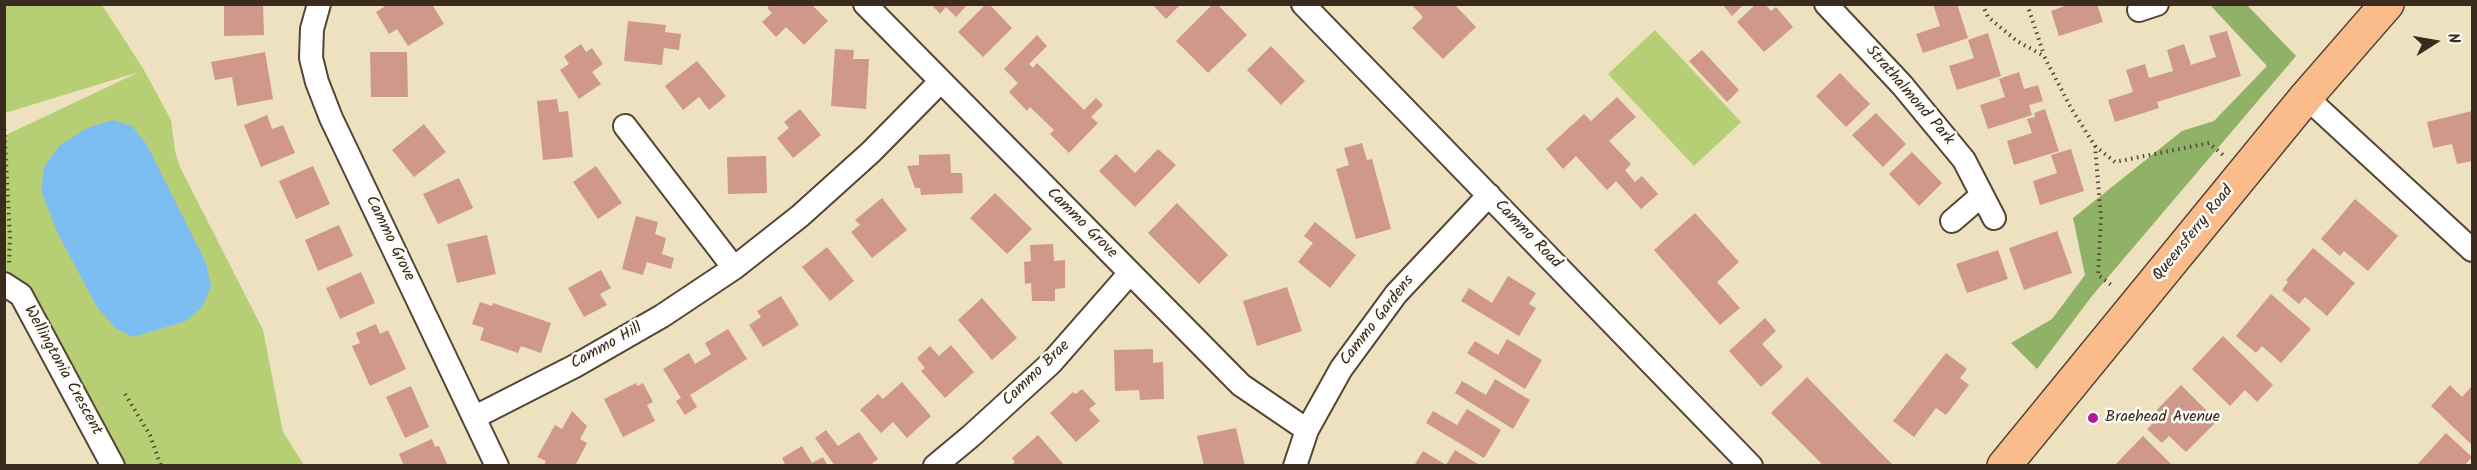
<!DOCTYPE html>
<style>
body{margin:0}
#map{position:relative;width:2477px;height:470px;overflow:hidden;background:#ede1c0;font-family:Kalam,sans-serif}
canvas{display:block}
.frame{position:absolute;inset:0;border:6px solid #3b2a1e;pointer-events:none}
.north{position:absolute;left:2405px;top:12px;width:60px;height:60px;-webkit-text-stroke:4px #fdfcf7;paint-order:stroke;rotate:79deg;font-size:16px;font-weight:700;line-height:24px;text-align:center;color:#3b2a1e}
.north::after{content:'';display:block;margin:auto;width:21px;height:27px;background:#3b2a1e;clip-path:polygon(50% 0,100% 100%,50% 72%,0 100%)}
</style>
<div id="map">
<canvas width="2477" height="470"></canvas>
<div class="frame"></div>
<div class="north">N</div>
</div>
<script>
const c = document.querySelector('canvas').getContext('2d');
c.lineJoin = 'round';
function fill(path, color) {
  c.fillStyle = color;
  c.fill(path, 'evenodd');
}
function toPath(rows) {
  const path = new Path2D();
  for (const r of rows) {
    path.moveTo(r[0], r[1]);
    for (let i = 2; i < r.length; i += 2) path.lineTo(r[i], r[i + 1]);
  }
  return path;
}
function strokePath(path, color, width, dash) {
  c.strokeStyle = color;
  c.lineWidth = width;
  c.lineCap = dash ? 'butt' : 'round';
  c.setLineDash(dash || []);
  c.stroke(path);
}
function write(font, color, halo, rows, align = 'center') {
  c.font = font + ' Kalam,sans-serif';
  c.lineWidth = 5;
  c.setLineDash([]);
  c.textBaseline = 'middle';
  c.strokeStyle = halo;
  c.fillStyle = color;
  for (const [text, x, y, turn = 0] of rows) {
    c.save();
    c.translate(x, y);
    c.rotate((+turn || 0) * Math.PI / 180);
    c.textAlign = isNaN(turn) ? turn : align;
    if (halo) c.strokeText(text, 0, 0);
    c.fillText(text, 0, 0);
    c.restore();
  }
}
const green = toPath([
 [5,5,102,5,144,70,171,120,175,151,180,167,263,330,283,432,304,465,122,465,33,291,5,270,4,136,139,72,5,113],
 [1655,30,1741,122,1694,166,1608,74]
]);
const forest = toPath([
 [2210,5,2247,5,2296,56,2092,296,2037,369,2011,343,2052,319,2085,275,2073,218,2182,131,2214,121,2267,66]
]);
const water = toPath([
 [113,120,132,126,147,145,206,263,211,286,203,306,186,321,133,337,116,329,97,307,58,234,41,191,44,167,59,146,87,128]
]);
const building = toPath([
 [224,4,263,4,264,35,224,36],
 [382,4,436,4,433,6,444,24,408,46,397,29,389,34,376,12,384,7],
 [771,4,811,4,828,21,804,45,786,27,776,37,762,22,772,13,767,8],
 [931,4,968,4,956,17,946,7,940,14],
 [986,4,989,4,1012,28,983,57,958,32],
 [1152,4,1181,4,1166,19],
 [1213,4,1217,4,1247,35,1208,73,1176,41],
 [1411,4,1454,4,1476,27,1443,59,1412,28,1423,17],
 [1722,4,1744,4,1732,16],
 [1756,4,1765,4,1771,11,1776,7,1793,27,1764,52,1737,22],
 [1933,4,1957,4,1968,38,1923,53,1916,34,1940,26],
 [2070,4,2097,4,2103,22,2059,36,2051,11],
 [628,21,666,25,665,32,681,34,679,50,664,48,662,65,624,61],
 [2227,31,2241,76,2157,102,2159,108,2115,122,2108,100,2133,92,2126,70,2145,64,2149,78,2173,71,2167,50,2184,44,2191,65,2216,57,2209,36],
 [1988,33,2001,76,1957,90,1949,66,1974,58,1968,40],
 [1037,35,1047,46,1029,64,1033,68,1037,63,1084,110,1096,98,1103,105,1091,117,1098,123,1069,153,1050,134,1054,130,1030,107,1027,111,1009,92,1018,83,1004,69],
 [581,44,586,52,592,48,603,64,592,72,601,84,579,99,560,70,569,64,564,56],
 [1271,46,1305,81,1281,105,1247,70],
 [835,49,854,50,853,59,869,59,866,109,831,106],
 [1702,50,1739,90,1727,102,1689,61],
 [265,52,273,99,237,106,232,77,215,80,211,62],
 [370,52,407,52,408,97,371,97],
 [697,61,726,96,709,110,699,97,683,110,665,86],
 [2019,72,2024,89,2038,85,2043,101,2029,105,2032,115,1988,129,1980,105,2005,97,1999,79],
 [1840,73,1870,104,1846,127,1816,96],
 [1617,97,1636,117,1609,141,1631,164,1625,170,1635,182,1642,176,1658,194,1641,209,1616,181,1607,190,1576,156,1563,169,1546,149,1584,114,1591,121],
 [557,99,559,112,568,111,573,157,543,160,537,101],
 [800,109,821,135,793,158,777,138,789,128,784,122],
 [2045,109,2059,151,2014,165,2007,141,2032,133,2027,119,2035,117,2034,113],
 [2472,111,2472,161,2457,164,2452,144,2433,148,2427,122],
 [1876,113,1906,144,1883,167,1852,135],
 [267,115,272,129,283,125,295,153,261,167,244,125],
 [424,124,446,152,414,177,392,150],
 [1362,143,1367,160,1372,159,1391,229,1356,239,1336,169,1349,165,1344,148],
 [1158,149,1176,165,1135,207,1099,171,1116,154,1135,173],
 [2071,149,2084,191,2040,205,2033,181,2057,173,2051,155],
 [1912,152,1942,183,1919,206,1889,174],
 [950,154,951,173,962,173,963,193,921,195,920,188,915,188,907,166,919,165,919,155],
 [766,156,767,193,728,194,727,157],
 [313,166,330,204,296,219,279,181],
 [596,166,622,203,598,219,573,182],
 [459,178,473,208,438,224,423,194],
 [995,193,1032,229,1007,254,970,218],
 [882,198,907,230,872,258,851,232,860,225,855,220],
 [2355,199,2398,236,2368,271,2344,251,2340,256,2321,239],
 [1177,203,1228,255,1199,284,1148,233],
 [1695,213,1739,262,1717,282,1740,308,1720,325,1654,250],
 [636,216,658,222,655,234,666,238,662,254,674,258,671,269,647,262,643,275,622,269],
 [1315,222,1356,255,1330,288,1298,262,1313,243,1304,236],
 [339,225,353,256,318,271,305,240],
 [2057,231,2072,273,2024,290,2009,248],
 [487,235,496,274,457,283,447,244],
 [1053,244,1054,261,1065,260,1065,288,1055,289,1055,301,1032,301,1031,283,1025,284,1024,262,1031,261,1030,245],
 [827,247,854,281,830,301,802,267],
 [2313,248,2355,283,2327,316,2305,297,2299,304,2282,290,2288,282,2286,280],
 [1998,250,2008,279,1967,293,1956,264],
 [601,270,611,288,600,294,607,305,584,317,568,288],
 [361,272,375,303,340,319,326,288],
 [1508,276,1536,293,1529,304,1536,308,1519,336,1461,301,1469,288,1492,303],
 [1287,287,1302,331,1257,346,1243,301],
 [2271,294,2311,329,2281,363,2262,346,2256,353,2236,336],
 [781,296,799,325,763,347,749,325,761,317,757,311],
 [982,298,1017,338,992,360,958,320],
 [480,302,492,306,493,303,551,323,541,353,521,346,518,353,480,340,484,328,472,324],
 [1765,318,1776,331,1762,344,1783,367,1761,387,1729,351],
 [376,324,380,334,388,330,406,369,370,386,352,346,360,343,356,333],
 [728,329,747,359,690,395,697,407,685,415,676,401,681,398,663,369,689,353,695,364,711,354,705,343],
 [2223,336,2273,385,2257,402,2245,390,2230,406,2192,369],
 [1507,339,1542,360,1525,389,1467,353,1475,341,1498,355],
 [951,345,974,372,945,398,921,371,925,368,917,358,930,346,939,356],
 [1153,349,1153,363,1163,362,1164,399,1140,400,1139,390,1115,391,1114,350],
 [1946,353,1967,369,1960,378,1969,385,1946,415,1936,408,1914,437,1893,421],
 [1807,377,1877,449,1894,466,1823,466,1819,461,1771,413],
 [1495,379,1530,400,1513,429,1455,393,1462,381,1486,395],
 [902,382,931,416,907,438,893,422,881,433,860,410,878,394,883,399],
 [636,383,637,386,643,383,653,402,647,405,655,421,623,437,604,399],
 [2181,385,2217,421,2186,452,2169,436,2162,443,2147,429,2154,422,2150,417],
 [2450,385,2462,397,2472,386,2472,445,2431,406],
 [411,386,429,427,405,438,386,397],
 [1082,389,1096,404,1089,409,1100,421,1076,442,1050,413,1073,392,1076,394],
 [1467,409,1501,430,1484,458,1426,423,1433,411,1457,425],
 [572,411,587,426,580,439,587,443,575,466,543,466,546,461,537,457,555,425,562,429],
 [1236,428,1245,466,1204,466,1197,436],
 [826,430,838,446,859,432,878,459,869,466,835,466,815,438],
 [2446,433,2472,457,2464,466,2416,466],
 [1038,435,1065,466,1011,466,1015,462,1012,458],
 [2143,436,2173,466,2114,466],
 [432,439,435,447,439,446,448,466,404,466,399,454],
 [802,446,812,463,823,457,828,466,786,466,782,458],
 [1455,450,1481,466,1418,466,1415,464,1423,451,1446,465]
]);
const path = toPath([
 [1982,4,1988,17,2017,41,2044,56,2071,108,2095,146,2101,218,2098,275,2114,287],
 [2027,4,2044,55],
 [4,123,10,238,9,263],
 [2095,146,2115,162,2209,143,2223,155],
 [125,394,150,435,161,466]
]);
const minor = toPath([
 [319,4,312,29,311,58,317,82,331,118,497,466],
 [865,4,1241,385,1307,430],
 [1303,4,1751,466],
 [1826,4,1902,85,1964,160,1994,218],
 [2139,10,2157,4],
 [2306,97,2472,250],
 [625,126,734,268],
 [1952,221,1982,195],
 [4,284,21,295,113,466],
 [475,417,575,366,662,316,734,268,800,216,871,152,941,81],
 [935,466,971,436,1051,363,1130,273],
 [1295,466,1307,430,1341,369,1396,294,1489,195]
]);
const primary = toPath([
 [2004,466,2306,97,2387,4]
]);
const markers = [
 [2093,418,6,"#b5179e"]
];
const streetNames = [
 ["Strathalmond Park",1909,96,49],
 ["Cammo Grove",1081,224,45],
 ["Queensferry Road",2194,234,-51],
 ["Cammo Road",1527,235,46],
 ["Cammo Grove",389,239,64],
 ["Cammo Gardens",1378,321,-52],
 ["Cammo Hill",607,347,-29],
 ["Wellingtonia Crescent",62,371,61],
 ["Cammo Brae",1037,374,-44]
];
const poiNames = [
 ["Braehead Avenue",2105,418]
];
fill(green, '#b6cf74');
fill(forest, '#90b266');
fill(water, '#7dbef2');
fill(building, '#cf988b');
strokePath(minor, '#564536', 26);
strokePath(primary, '#564536', 36);
strokePath(path, '#564536', 4, [1.5, 4.5]);
strokePath(minor, '#fff', 22);
strokePath(primary, '#fabc8b', 33);
for (const [x, y, r, color] of markers) {
  const dot = new Path2D();
  dot.arc(x, y, r, 0, 2 * Math.PI);
  c.fillStyle = color;
  c.fill(dot);
  strokePath(dot, '#fdfcf7', 2);
}
write('16px', '#3b2a1e', '#fdfcf7', streetNames);
write('16px', '#3b2a1e', '#fdfcf7', poiNames, 'left');
</script>
